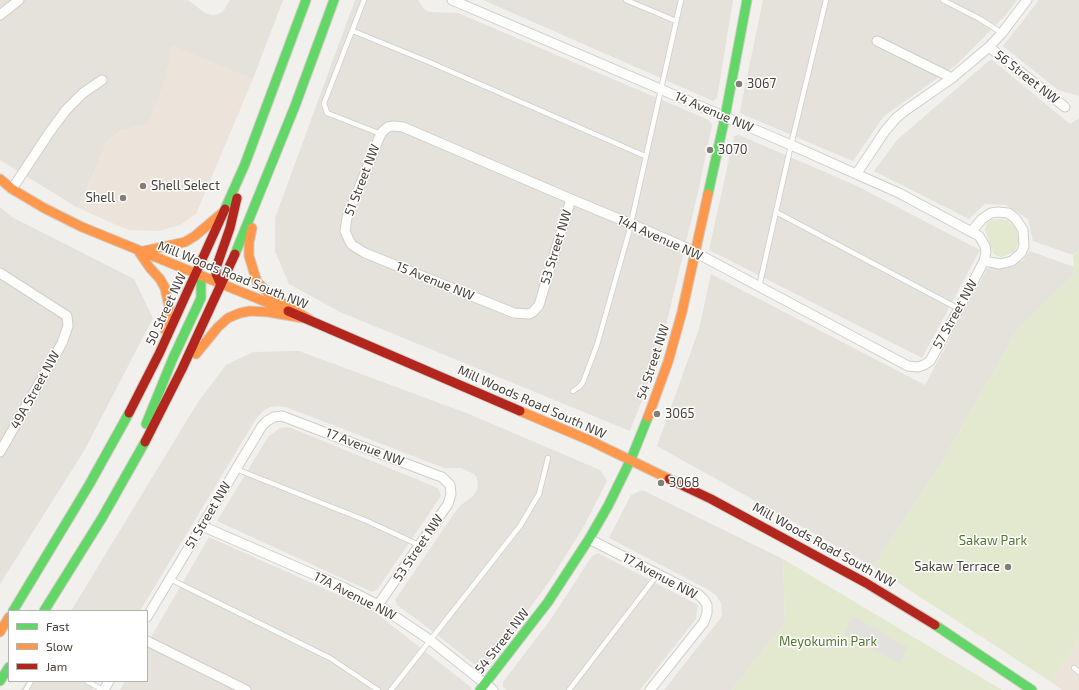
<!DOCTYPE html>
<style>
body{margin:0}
#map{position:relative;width:1079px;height:690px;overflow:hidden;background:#f2f0ed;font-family:"Exo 2",sans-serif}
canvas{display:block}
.legend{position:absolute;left:8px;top:610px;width:140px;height:72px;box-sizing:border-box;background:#fff;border:1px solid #b5b3b0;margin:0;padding:5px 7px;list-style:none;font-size:12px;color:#474039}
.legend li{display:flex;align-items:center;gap:8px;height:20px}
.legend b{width:20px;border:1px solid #b5b3b0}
</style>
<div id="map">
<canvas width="1079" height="690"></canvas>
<ul class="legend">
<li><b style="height:5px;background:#63d668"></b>Fast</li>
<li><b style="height:5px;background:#ff974d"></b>Slow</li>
<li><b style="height:5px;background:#b3261e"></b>Jam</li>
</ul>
</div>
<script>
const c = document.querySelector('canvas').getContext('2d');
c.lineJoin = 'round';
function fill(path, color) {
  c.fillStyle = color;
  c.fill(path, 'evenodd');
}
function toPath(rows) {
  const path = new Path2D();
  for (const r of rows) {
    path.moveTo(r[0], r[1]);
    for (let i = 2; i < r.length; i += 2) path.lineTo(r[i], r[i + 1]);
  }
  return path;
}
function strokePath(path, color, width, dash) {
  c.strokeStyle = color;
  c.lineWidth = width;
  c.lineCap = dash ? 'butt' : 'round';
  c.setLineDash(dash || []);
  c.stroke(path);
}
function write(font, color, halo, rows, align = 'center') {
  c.font = font + ' "Exo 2",sans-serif';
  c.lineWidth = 3;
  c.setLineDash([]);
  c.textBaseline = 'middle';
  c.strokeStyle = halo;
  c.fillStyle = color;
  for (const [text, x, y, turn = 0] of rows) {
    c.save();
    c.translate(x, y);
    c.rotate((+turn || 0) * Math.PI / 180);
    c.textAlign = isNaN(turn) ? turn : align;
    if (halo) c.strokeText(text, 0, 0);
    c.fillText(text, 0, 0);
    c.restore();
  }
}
const residential = toPath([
 [0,0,188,0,205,13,212,15,219,14,224,10,230,0,283,0,253,79,172,46,164,84,149,124,122,130,108,140,78,208,0,160],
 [355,0,418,0,424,9,429,12,458,13,709,120,712,125,699,188,658,359,630,431,340,312,289,284,275,251,275,218],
 [483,0,733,0,717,98,713,101],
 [763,0,1017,0,1005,16,956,65,884,116,853,161,742,114,740,111],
 [1039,0,1079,0,1079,96,1058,90,1003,46],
 [991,59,1070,124,1079,118,1079,250,1073,255,1033,241,1028,219,1006,205,985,204,969,219,874,171,897,140],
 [739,135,857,186,980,250,922,358,709,250,734,136],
 [0,207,12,217,134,279,153,318,84,451,0,584],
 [1030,251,1074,267,1073,276,1018,329,945,457,874,567,657,446,699,329,711,274,925,385,987,269,1022,261],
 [299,351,469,414,600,470,607,481,584,526,551,579,516,627,484,667,479,668,427,627,397,605,395,600,455,512,461,505,473,496,477,490,478,485,477,478,474,474,461,468,444,468,286,407,277,406,270,407,262,412,256,419,140,611,71,611,198,402,226,365,253,352],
 [289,427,438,488,441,496,377,590,372,592,217,521,268,437,280,428],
 [642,490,783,559,785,622,732,690,664,690,720,619,722,615,721,603,716,595,707,589,609,538,631,495],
 [209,537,372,610,472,688,470,690,120,690,125,681,147,681,147,644],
 [598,553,698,605,696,619,640,690,507,690,503,687,503,682,551,619,592,556],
 [27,681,98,681,92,690,21,690]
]);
const commercial = toPath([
 [172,45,253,79,196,214,180,225,159,231,128,230,78,208,108,140,122,130,149,124,164,84],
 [1079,639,1079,690,1062,690,1051,682]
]);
const green = toPath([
 [999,219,1007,220,1012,224,1016,229,1019,239,1018,244,1014,252,1002,257,997,256,993,253,985,230,986,225,988,222,992,220],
 [1079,250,1079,639,1051,682,874,567,945,457,1018,329,1073,276,1074,267,1073,255],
 [783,559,1002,690,732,690,785,622]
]);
const parking = toPath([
 [855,617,908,648,899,663,844,634,851,620]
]);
const lane = toPath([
 [364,0,324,103,327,113,381,134],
 [626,0,676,21],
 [943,0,980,19,1002,33],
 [353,31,429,62,645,156],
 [776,212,959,309],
 [759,287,791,145,826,0],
 [573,391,579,387,583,382,597,345,629,232,681,0],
 [236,469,367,521,419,545],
 [170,579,330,658,378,690],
 [1074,668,1079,672],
 [87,681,102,690],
 [26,690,31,681],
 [391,690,520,526,539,494,548,458],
 [569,690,658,574]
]);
const street = toPath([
 [452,0,791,145,899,193,979,236,985,246,986,252,984,261,959,309,930,361,924,365,918,367,908,366,689,249,631,224,571,199,403,127,393,126,388,127,382,132,379,138,347,218,345,231,349,240,352,245,365,253,514,313,529,314,533,312,539,305,571,199],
 [0,15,19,0],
 [877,41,952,78],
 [989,47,1065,107],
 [857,173,885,131,896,118,906,110,952,78,989,47,1002,33,1027,0],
 [12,189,49,133,66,110,83,93,102,80],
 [972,231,982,219,991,213,998,212,1008,213,1015,218,1023,230,1024,246,1021,253,1012,261,1000,264,984,261],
 [0,273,67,316,68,326,62,343,0,452],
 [202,526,345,588,378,605,430,640,493,690],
 [589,539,699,595,704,600,707,605,707,613,704,622,650,690],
 [147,617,262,426,267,421,274,417,282,416,436,475,442,477,450,485,451,494,448,504,378,605],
 [147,641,246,690],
 [104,690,109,681]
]);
const fast = toPath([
 [708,194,725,117,747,0],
 [225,209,245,164,306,0],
 [235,254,295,106,334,0],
 [146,424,173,358,201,298,201,282,196,275],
 [13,611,89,485,129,413],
 [44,611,102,518,145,442],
 [935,625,1032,690],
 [0,681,9,667],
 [480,690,548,602,589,539,608,506,631,459,648,417]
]);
const slow = toPath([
 [0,179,12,189,44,208,82,227,288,311],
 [252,228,249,242,249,256,257,282,269,294,310,320],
 [165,330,169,306,165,288,160,279,150,268,139,252,185,242,195,236,222,213],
 [196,354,218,327,228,318,240,313,250,311,268,312,303,318],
 [520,411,591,441,669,479],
 [648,417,668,362,682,312,708,194],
 [0,632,9,617]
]);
const jam = toPath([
 [221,285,216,274,216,268,230,228,237,198],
 [288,311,520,411],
 [129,413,159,354,225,209],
 [145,442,182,369,235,254],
 [669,479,711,499,866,583,935,625]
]);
const markers = [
 [739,84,4,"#837e78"],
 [710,150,4,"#837e78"],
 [143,186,4,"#837e78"],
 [123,198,4,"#837e78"],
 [657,414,4,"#837e78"],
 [661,483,4,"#837e78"],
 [1008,567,4,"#837e78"]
];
const streetNames = [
 ["56 Street NW",1027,77,38],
 ["14 Avenue NW",714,112,23],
 ["51 Street NW",362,180,-69],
 ["14A Avenue NW",660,238,24],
 ["53 Street NW",556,247,-73],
 ["Mill Woods Road South NW",233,275,22],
 ["15 Avenue NW",435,281,22],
 ["50 Street NW",166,309,-65],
 ["57 Street NW",955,314,-61],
 ["54 Street NW",653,362,-72],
 ["49A Street NW",35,390,-61],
 ["Mill Woods Road South NW",532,402,24],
 ["17 Avenue NW",365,447,21],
 ["51 Street NW",208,515,-59],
 ["Mill Woods Road South NW",824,545,29],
 ["53 Street NW",418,548,-56],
 ["17 Avenue NW",660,576,28],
 ["17A Avenue NW",355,596,27],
 ["54 Street NW",502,641,-52]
];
const poiNames = [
 ["3067",747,84],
 ["3070",718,150],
 ["Shell Select",151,186],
 ["Shell",115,198,"right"],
 ["3065",665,414],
 ["3068",669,483],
 ["Sakaw Terrace",1000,567,"right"]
];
const parkNames = [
 ["Sakaw Park",993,541],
 ["Meyokumin Park",828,642]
];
fill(residential, '#e5e1db');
fill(commercial, '#ece3da');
fill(green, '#e2e9cf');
fill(parking, '#e3e1de');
strokePath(lane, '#d0cecb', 6);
strokePath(street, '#d0cecb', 11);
strokePath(fast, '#d0ccc4', 11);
strokePath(slow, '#d0ccc4', 11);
strokePath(jam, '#d0ccc4', 11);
strokePath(lane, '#fdfdfc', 4.5);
strokePath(street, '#fdfdfc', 9);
strokePath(fast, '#63d668', 9);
strokePath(slow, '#ff974d', 9);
strokePath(jam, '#b3261e', 9);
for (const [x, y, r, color] of markers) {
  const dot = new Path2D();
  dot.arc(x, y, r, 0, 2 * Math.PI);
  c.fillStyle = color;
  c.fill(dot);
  strokePath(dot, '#fff', 1.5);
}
write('13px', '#474039', '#fff', streetNames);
write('13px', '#474039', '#fff', poiNames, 'left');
write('13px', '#527530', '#fff', parkNames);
</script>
